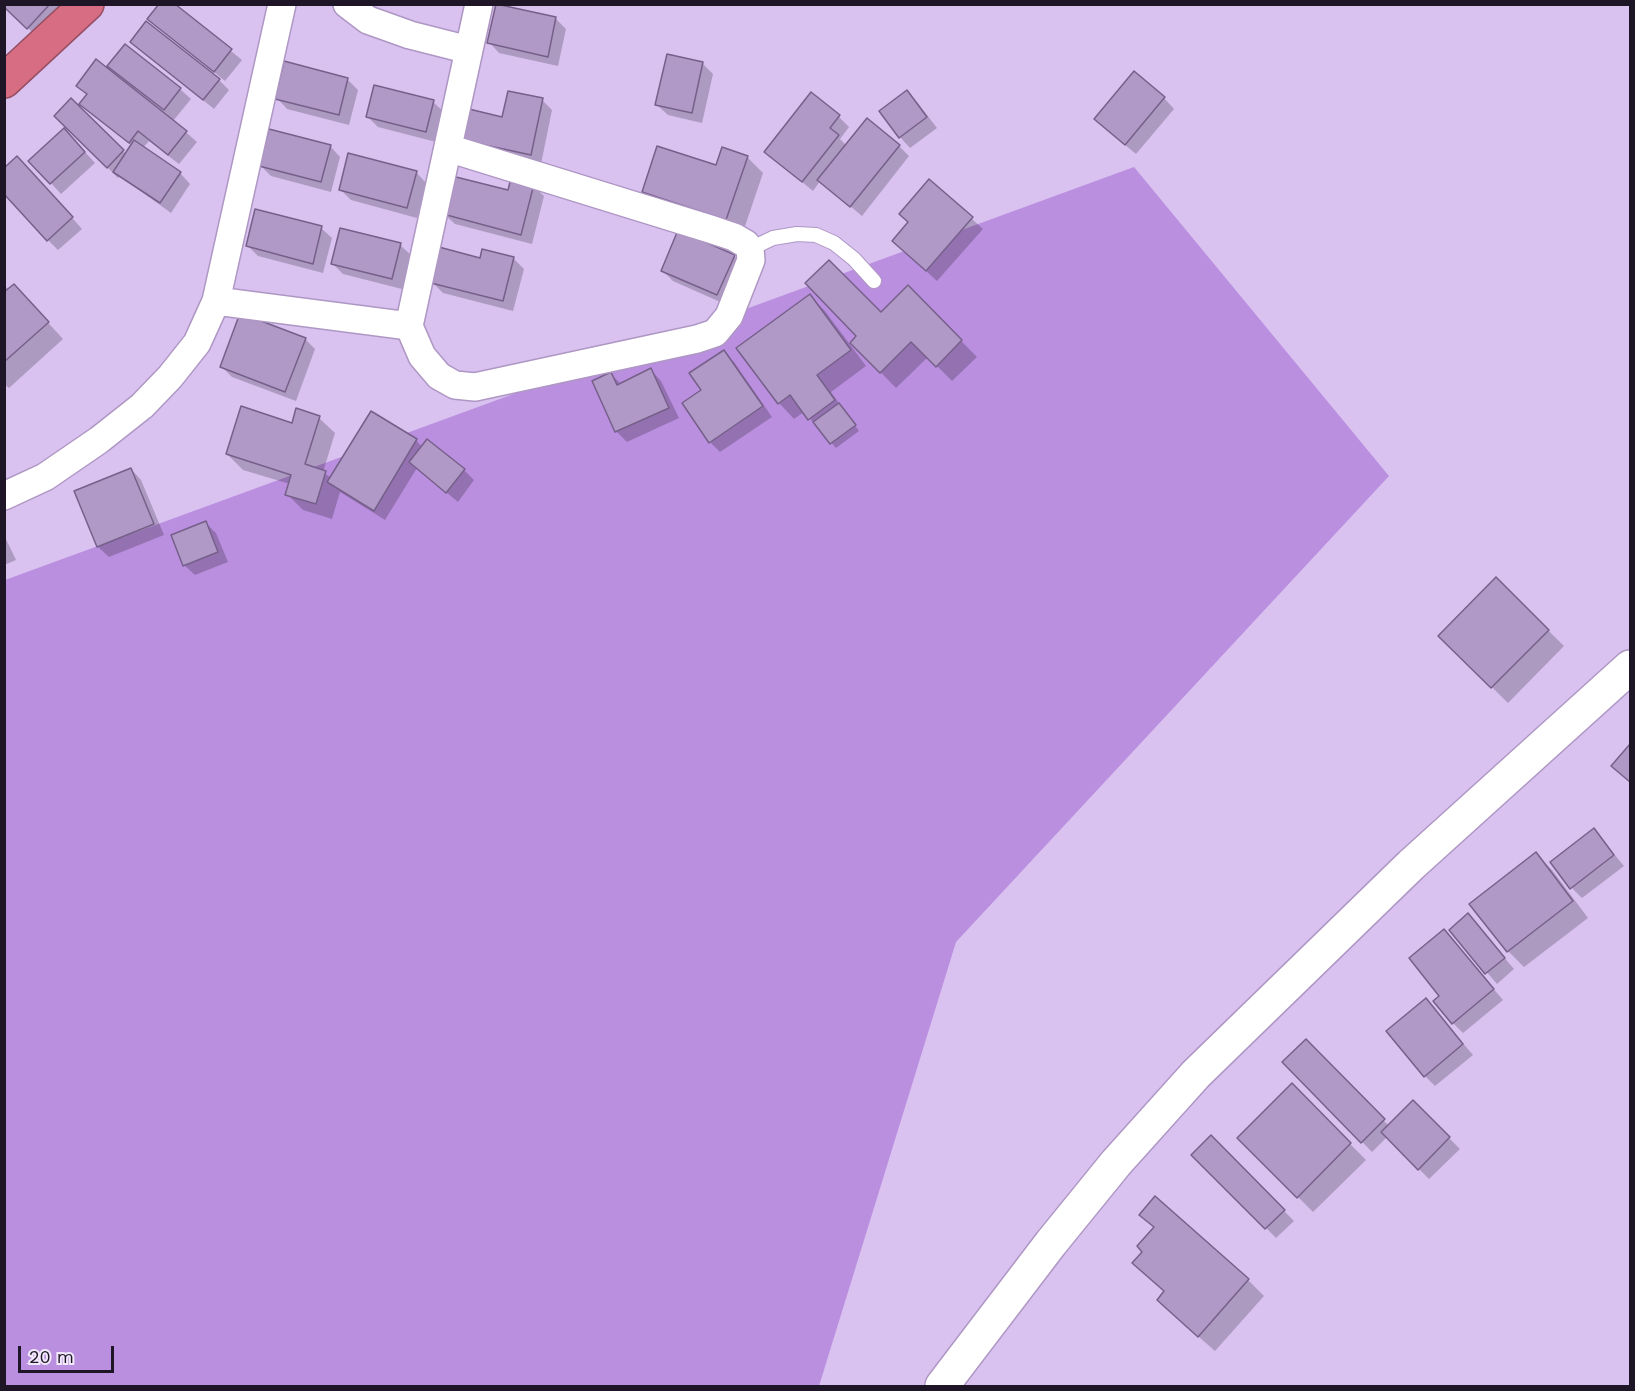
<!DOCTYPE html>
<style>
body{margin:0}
#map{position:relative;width:1635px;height:1391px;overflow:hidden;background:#d9c1f0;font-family:"Work Sans",sans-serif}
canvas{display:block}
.frame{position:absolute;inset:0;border:6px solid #1e1526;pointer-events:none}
.scale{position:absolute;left:18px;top:1346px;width:96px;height:27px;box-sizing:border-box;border:3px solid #1e1526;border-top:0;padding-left:8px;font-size:18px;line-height:21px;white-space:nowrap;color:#1e1526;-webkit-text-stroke:4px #f2e8fc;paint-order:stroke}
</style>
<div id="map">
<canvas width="1635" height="1391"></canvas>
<div class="frame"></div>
<div class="scale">20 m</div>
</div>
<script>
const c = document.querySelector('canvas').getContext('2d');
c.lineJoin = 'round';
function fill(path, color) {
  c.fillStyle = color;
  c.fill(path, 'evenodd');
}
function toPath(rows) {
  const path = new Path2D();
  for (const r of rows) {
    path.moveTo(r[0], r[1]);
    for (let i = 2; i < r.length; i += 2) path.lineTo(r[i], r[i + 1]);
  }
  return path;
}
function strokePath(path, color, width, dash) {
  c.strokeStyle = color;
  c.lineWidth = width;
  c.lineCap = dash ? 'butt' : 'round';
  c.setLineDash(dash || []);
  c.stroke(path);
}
const green = toPath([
 [1134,167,1389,476,956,942,819,1386,5,1386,5,580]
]);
const shadow = toPath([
 [4,4,59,4,65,10,38,38],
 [173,4,242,60,225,81,149,19],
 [556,19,566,29,558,66,499,53,489,42],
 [132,42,219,80,229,90,214,109],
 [125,46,180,89,191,99,173,121,197,142,179,164,149,141,143,148,180,173,190,184,171,213,120,176,118,178,56,116,71,100,126,154,132,146,82,104,88,96,78,86,122,81,123,80,109,66],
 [702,63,713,74,702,123,668,115,657,105],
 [347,79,358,90,349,125,287,109,277,98],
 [907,92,917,102,937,128,910,148,900,137],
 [1164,98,1174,109,1136,154,1106,129],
 [542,100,552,110,541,164,474,150,503,119],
 [433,102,444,112,436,142,378,127,368,117],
 [839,117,849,127,840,139,847,146,899,146,909,156,862,216,820,181,813,191,766,152],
 [75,141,95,163,61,194,31,161],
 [330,146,340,157,331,192,271,176,261,166],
 [747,157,763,173,742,235,659,207,643,192],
 [28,168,82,229,58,250,48,240],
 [416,172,426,183,417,218,351,200,341,190],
 [930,181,983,229,937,281,904,251,910,223],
 [533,186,544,196,532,244,455,224,444,214],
 [321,228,332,238,323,273,258,256,248,246],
 [400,245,411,255,402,289,343,274,332,263],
 [734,256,744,267,727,305,673,281,663,271],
 [513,258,524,269,513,311,443,293,432,282,481,260],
 [4,285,9,290,29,302,63,339,9,388,4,384],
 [908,287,977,357,952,381,928,357,896,388,852,343],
 [810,296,825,311,866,366,831,392,859,431,836,448,804,412,794,419,779,403],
 [305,339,315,349,296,401,232,377,222,367],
 [724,352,734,362,772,417,720,452,710,442,703,390],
 [651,370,661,381,679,418,627,442,616,431,594,382,611,374,621,384],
 [371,413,416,440,422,447,464,470,474,480,458,502,417,468,385,520,340,492,332,519,303,510,287,494,290,484,243,470,227,454,293,425,319,418,335,433,323,472,331,478],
 [131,469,141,480,164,535,109,557,98,547,76,492],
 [205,522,216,533,228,562,195,575,184,565],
 [4,535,16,560,4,565],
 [1496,579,1564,646,1508,703,1440,636],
 [1630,746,1630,783,1614,766],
 [1594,830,1624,866,1582,898,1572,888],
 [1536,854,1552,870,1588,918,1524,967,1508,951,1472,904],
 [1468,915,1514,969,1497,984,1451,930],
 [1444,931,1503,1000,1463,1033,1453,1023,1441,996],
 [1426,1000,1473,1055,1435,1086,1425,1076],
 [1306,1041,1389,1126,1413,1102,1460,1149,1429,1179,1387,1137,1372,1152,1284,1062],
 [1292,1085,1366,1160,1313,1212,1239,1138],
 [1211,1137,1294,1221,1276,1238,1194,1155],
 [1141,1215,1248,1280,1264,1296,1215,1351,1174,1315,1165,1292,1144,1252,1155,1228]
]);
const building = toPath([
 [4,4,50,4,27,29,4,7,4,4],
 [159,4,175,4,232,49,214,72,147,19,159,4],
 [496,4,556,17,548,57,487,43,496,4],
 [146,21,220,79,203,100,130,42,146,21],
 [125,44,181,88,164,110,107,66,125,44],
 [667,54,703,62,692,113,655,105,667,54],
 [96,59,187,131,168,155,138,131,129,143,79,104,87,94,76,86,96,59],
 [284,61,348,78,339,115,275,99,284,61],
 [1134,71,1165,97,1125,145,1094,119,1134,71],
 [374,85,434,100,426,132,366,117,374,85],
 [907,90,927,117,899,138,879,111,907,90],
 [508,91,543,98,531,155,462,140,469,109,502,117,508,91],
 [811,92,840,115,830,128,839,135,802,182,764,152,811,92],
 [71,98,124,150,107,168,54,116,71,98],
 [867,118,900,145,850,207,817,180,867,118],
 [64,128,85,152,50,184,28,161,64,128],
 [269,129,331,145,321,182,259,166,269,129],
 [134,140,181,172,160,203,113,172,134,140],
 [657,146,716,165,722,147,748,156,726,220,642,192,657,146],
 [348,153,417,171,407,208,339,190,348,153],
 [17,156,73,217,47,241,4,194,4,168,17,156],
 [452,176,508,190,511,178,534,184,521,235,443,214,452,176],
 [929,179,973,217,926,271,892,241,908,222,899,214,929,179],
 [255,209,322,226,313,264,246,246,255,209],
 [340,228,401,243,392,279,331,264,340,228],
 [678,230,735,255,717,295,661,271,678,230],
 [439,247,480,258,482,249,514,257,503,301,431,283,439,247],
 [829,260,881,312,908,285,962,340,936,367,911,342,880,373,850,343,856,336,805,283,829,260],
 [14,284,49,322,4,362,4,292,14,284],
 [810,294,851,350,817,375,835,400,808,420,790,395,778,404,736,348,810,294],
 [240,313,306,338,285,392,220,367,240,313],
 [724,350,763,406,709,443,682,403,701,390,689,373,724,350],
 [651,368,669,408,615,432,592,381,611,372,617,385,651,368],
 [839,403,856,425,830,444,813,422,839,403],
 [241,406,292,423,296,408,320,416,305,464,326,471,316,504,285,495,291,475,226,454,241,406],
 [371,411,417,439,374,511,327,482,371,411],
 [427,439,465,469,446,493,409,462,427,439],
 [131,468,154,524,97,547,74,491,131,468],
 [206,521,218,552,183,566,171,535,206,521],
 [1496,577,1549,630,1491,688,1438,636,1496,577],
 [1630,744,1630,782,1611,766,1630,744],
 [1594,828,1614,855,1570,889,1550,862,1594,828],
 [1536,852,1573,901,1507,952,1469,904,1536,852],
 [1468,913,1505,958,1485,974,1449,930,1468,913],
 [1444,929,1494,989,1452,1024,1433,1001,1439,996,1409,958,1444,929],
 [1426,998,1463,1044,1424,1077,1386,1031,1426,998],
 [1306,1039,1385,1119,1361,1143,1282,1062,1306,1039],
 [1292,1083,1351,1143,1297,1198,1237,1138,1292,1083],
 [1413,1100,1450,1137,1418,1170,1381,1132,1413,1100],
 [1211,1135,1285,1210,1265,1229,1191,1155,1211,1135],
 [1155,1196,1249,1279,1198,1337,1157,1300,1164,1291,1132,1263,1142,1252,1137,1246,1154,1227,1139,1215,1155,1196]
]);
const lane = toPath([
 [750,249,773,238,797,234,816,235,834,243,854,259,874,281]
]);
const street = toPath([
 [347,4,368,20,410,35,469,50],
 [448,148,710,229,734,237,746,244,750,249,751,260,729,316,715,333,697,339,475,387,455,385,439,376,422,356,409,326,479,4],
 [216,301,409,326],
 [4,496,45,477,99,440,142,406,170,377,197,343,216,301,282,4]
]);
const secondary = toPath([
 [942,1386,1051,1243,1116,1163,1196,1074,1411,865,1630,667]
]);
const highway = toPath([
 [4,81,87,4]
]);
fill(green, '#ba8fdf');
fill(shadow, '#0003');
fill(building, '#b099c6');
strokePath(building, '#76608a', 1.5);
strokePath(lane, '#af97c4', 16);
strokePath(street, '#af97c4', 30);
strokePath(secondary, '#af97c4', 36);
strokePath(highway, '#964e62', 36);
strokePath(lane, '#fff', 14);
strokePath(street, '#fff', 27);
strokePath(secondary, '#fff', 33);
strokePath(highway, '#d66d83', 33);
</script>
